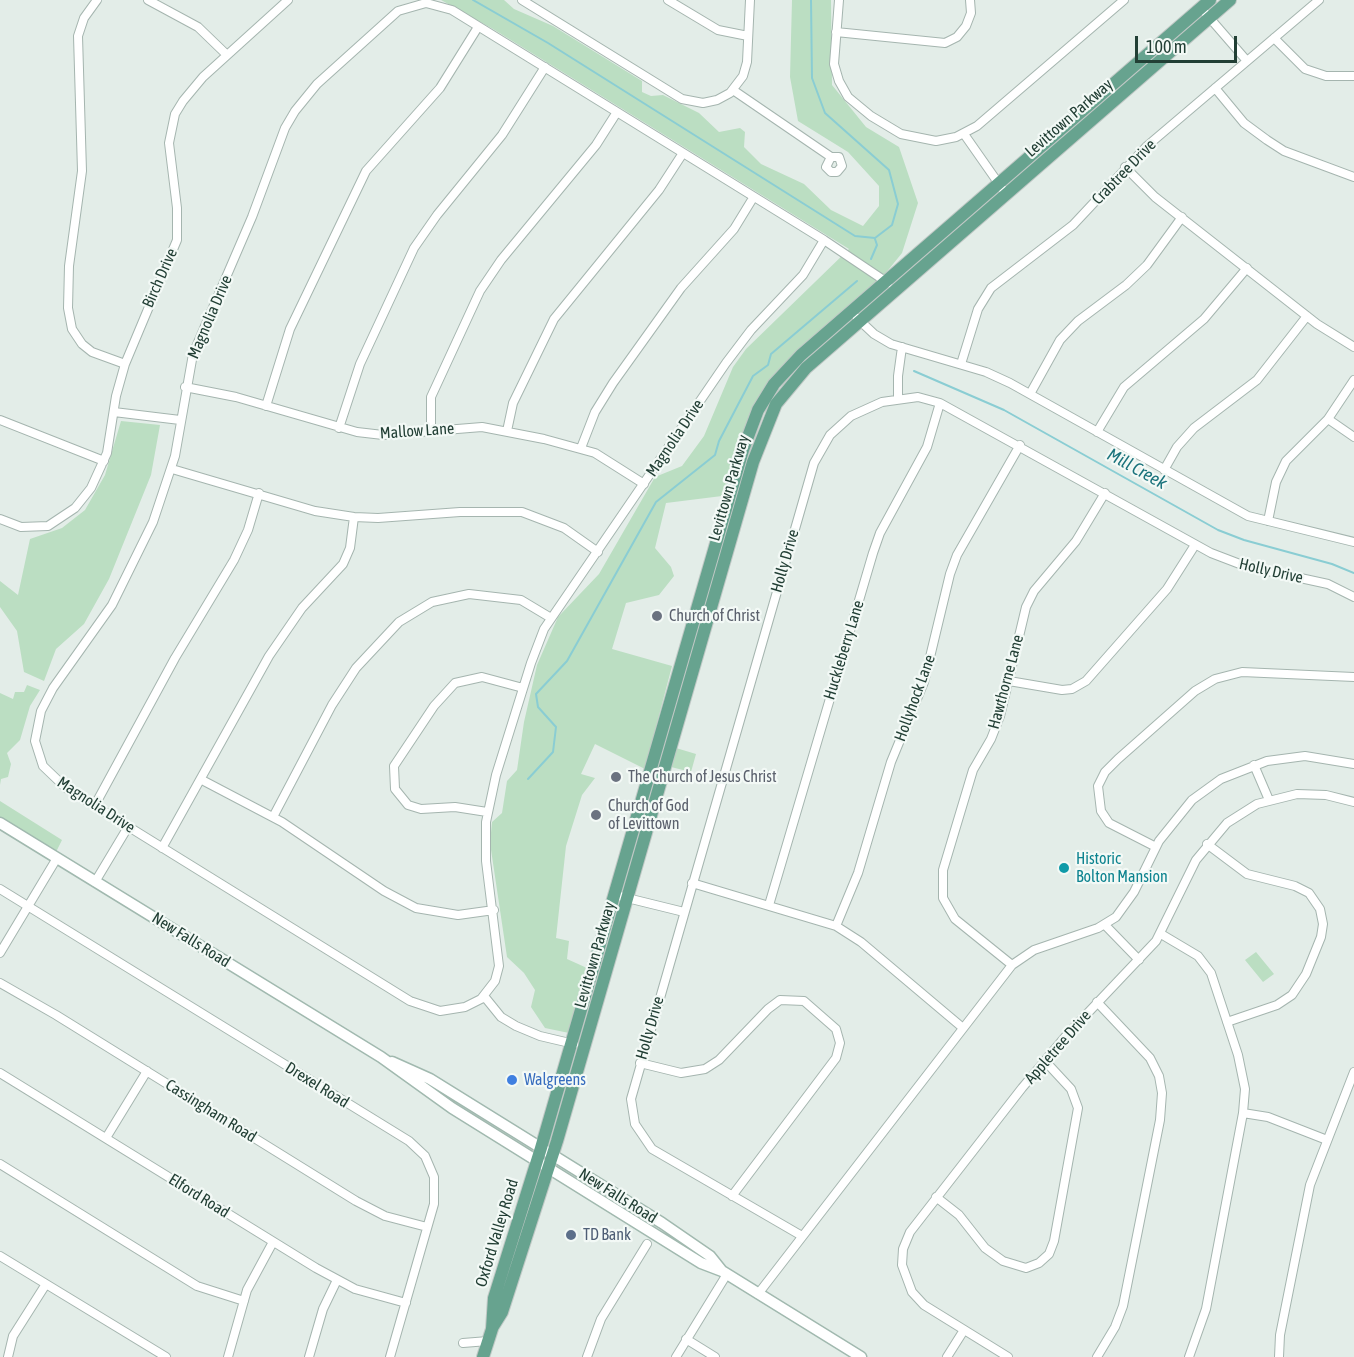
<!DOCTYPE html>
<style>
body{margin:0}
#map{position:relative;width:1354px;height:1357px;overflow:hidden;background:#e3ede8;font-family:"Asap Condensed",sans-serif}
canvas{display:block}
.scale{position:absolute;left:1135px;top:36px;width:102px;height:27px;box-sizing:border-box;border:3px solid #223f35;border-top:0;padding-left:8px;font-size:18px;line-height:21px;white-space:nowrap;color:#223f35;-webkit-text-stroke:4px #f3f9f6;paint-order:stroke}
</style>
<div id="map">
<canvas width="1354" height="1357"></canvas>
<div class="scale">100 m</div>
</div>
<script>
const c = document.querySelector('canvas').getContext('2d');
c.lineJoin = 'round';
function fill(path, color) {
  c.fillStyle = color;
  c.fill(path, 'evenodd');
}
function toPath(rows) {
  const path = new Path2D();
  for (const r of rows) {
    path.moveTo(r[0], r[1]);
    for (let i = 2; i < r.length; i += 2) path.lineTo(r[i], r[i + 1]);
  }
  return path;
}
function strokePath(path, color, width, dash) {
  c.strokeStyle = color;
  c.lineWidth = width;
  c.lineCap = dash ? 'butt' : 'round';
  c.setLineDash(dash || []);
  c.stroke(path);
}
function write(font, color, halo, rows, align = 'center') {
  c.font = font + ' "Asap Condensed",sans-serif';
  c.lineWidth = 4.5;
  c.setLineDash([]);
  c.textBaseline = 'middle';
  c.strokeStyle = halo;
  c.fillStyle = color;
  for (const [text, x, y, turn = 0] of rows) {
    c.save();
    c.translate(x, y);
    c.rotate((+turn || 0) * Math.PI / 180);
    c.textAlign = isNaN(turn) ? turn : align;
    if (halo) c.strokeText(text, 0, 0);
    c.fillText(text, 0, 0);
    c.restore();
  }
}
const green = toPath([
 [441,0,504,0,514,9,553,26,642,81,642,92,651,96,663,95,699,113,719,132,740,128,745,132,744,147,761,164,804,184,831,210,863,226,879,206,879,186,848,152,798,121,790,77,792,0,831,0,832,85,866,127,899,147,918,203,902,253,885,274,755,406,722,496,666,503,655,548,671,567,674,576,659,595,626,603,612,649,672,666,645,769,595,744,581,774,595,778,582,795,566,846,556,938,569,941,567,959,587,968,569,1033,545,1028,531,1007,535,990,524,973,507,957,490,843,492,822,502,813,507,781,517,770,524,722,537,665,558,617,599,574,655,477,682,466,704,436,733,367,746,349,849,249,493,29],
 [121,421,160,425,151,475,109,579,84,624,56,649,44,681,24,672,17,631,0,607,0,581,18,595,30,539,62,528,85,510,105,475],
 [27,685,40,690,30,706,20,740,7,753,11,764,8,777,1,779,0,785,0,693,13,699,15,692,24,692],
 [676,748,696,754,691,772,671,767],
 [0,801,62,840,55,854,0,822],
 [1256,952,1274,974,1263,982,1245,960]
]);
const stream = toPath([
 [473,0,548,43,855,236,875,238,892,225,898,204,889,170,825,113,812,78,811,0],
 [871,259,877,245,875,239],
 [914,371,1004,410,1218,530,1244,540,1332,564,1354,573],
 [528,779,553,752,556,727,538,707,536,694,567,661,656,502,715,455,719,441,753,376,768,365,771,354,857,281]
]);
const street = toPath([
 [97,0,84,18,78,36,82,171,69,266,68,308,72,329,82,344,92,352,125,364],
 [148,0,198,27,227,55],
 [522,0,682,99,703,103,717,100,730,93,743,76,747,62,750,0],
 [668,0,718,30,748,36],
 [839,0,834,64,839,81,848,97,871,116,901,134,936,141,956,137,977,126,1124,0],
 [1201,8,1247,61],
 [836,32,945,43,957,37,966,26,971,13,970,0],
 [1274,38,1305,69,1326,76,1354,76],
 [1215,88,1244,123,1267,140,1284,151,1354,177],
 [733,90,831,157,839,157,842,166,837,172,831,172,826,167,831,157],
 [964,134,1006,194],
 [1125,167,1155,197,1317,324,1354,347],
 [824,240,803,275,751,330,726,363,544,629,531,663,496,775,486,822,486,861,499,966,495,981,481,999,465,1007,440,1011,410,1001,66,788,43,766,35,741,41,711,53,688,112,605,153,522,175,456,193,354,252,217,285,128,295,111,317,84,398,11,426,3,452,10,824,240,888,283],
 [857,318,874,334,891,344,986,372,1010,383,1248,516,1354,542],
 [961,364,978,309,991,288,1073,225,1147,146,1319,0],
 [185,387,236,397,357,432,383,435,482,427,544,439,595,453,644,484],
 [1030,394,1060,340,1078,321,1126,285,1147,265,1182,217],
 [898,398,898,376,902,347],
 [266,406,290,329,366,171,440,88,478,27],
 [114,412,180,420],
 [1328,419,1354,437],
 [0,420,104,461],
 [339,428,360,364,414,248,437,215,502,135,545,67],
 [431,431,431,397,480,291,501,260,596,145,617,112],
 [507,431,513,403,554,319,659,190,683,153],
 [1097,432,1124,387,1204,319,1247,268],
 [581,448,595,412,613,383,681,288,734,229,753,198],
 [172,469,315,511,354,517,378,518,460,512,522,512,564,528,598,552],
 [1164,470,1177,447,1194,428,1257,380,1307,316],
 [0,519,21,527,48,526,75,508,91,488,107,453,116,396,125,364,177,240,177,208,169,143,175,114,183,101,203,77,288,0],
 [1268,521,1276,482,1286,461,1328,419,1354,380],
 [1009,681,1062,690,1072,689,1086,681,1167,589,1195,545],
 [1254,765,1269,800],
 [202,780,282,822,384,891,416,908,458,915,494,910],
 [95,805,175,658,234,560,248,530,259,493],
 [487,812,455,807,421,809,408,805,395,789,394,766,434,706,455,683,482,677,523,688],
 [273,817,332,705,356,668,399,622,432,602,469,594,521,600,551,618],
 [1207,844,1247,874,1295,886,1309,893,1320,909,1323,924,1321,937,1306,974,1292,995,1277,1005,1227,1022],
 [1156,847,1109,823,1101,811,1098,786,1105,772,1118,759,1195,691,1215,679,1242,672,1354,677],
 [162,848,269,656,302,608,343,564,350,548,354,517],
 [95,882,128,827],
 [692,883,836,926,861,942,963,1028],
 [0,889,409,1141,425,1156,434,1177,434,1204,390,1357],
 [615,895,684,912],
 [769,905,873,553,880,533,927,447,940,403],
 [1105,925,1139,960],
 [836,926,858,873,891,762,924,682,950,574,957,555,1020,445],
 [1161,934,1198,956,1211,973,1238,1055,1245,1089,1243,1113,1206,1309,1189,1357],
 [0,953,57,858],
 [1012,965,955,919,943,898,943,870,973,770,991,739,1000,716,1026,607,1034,591,1076,541,1105,493],
 [0,983,56,1015,356,1201,385,1216,427,1227],
 [484,996,501,1017,516,1026,540,1036,574,1044],
 [640,1063,681,1073,705,1069,719,1060,768,1009,780,1000,804,1001,836,1029,840,1043,836,1058,732,1196],
 [0,1073,316,1268,355,1289,406,1303],
 [1243,1113,1268,1117,1327,1140],
 [106,1138,147,1071],
 [0,1164,197,1286,244,1301],
 [936,1197,959,1215,985,1248,1003,1261,1026,1268,1039,1263,1049,1254,1054,1241,1078,1108,1071,1089,1045,1061],
 [802,1236,652,1149,635,1124,631,1099,814,463,830,435,851,416,882,402,918,397,940,403,1211,553,1245,566,1328,584,1354,597],
 [0,1256,166,1357],
 [758,1294,1012,965,1034,950,1098,928,1116,917,1134,892,1159,841,1192,800,1221,779,1267,761,1305,756,1354,764],
 [686,1339,715,1357],
 [463,1343,488,1341],
 [8,1357,13,1336,46,1284],
 [228,1357,247,1290,273,1242],
 [309,1357,323,1309,337,1280],
 [587,1357,601,1319,647,1244],
 [676,1357,727,1274],
 [947,1357,964,1330],
 [1008,1357,924,1305,912,1292,902,1265,903,1249,910,1232,1022,1088,1065,1037,1156,941,1196,860,1227,823,1257,804,1297,794,1326,795,1354,802],
 [1097,1357,1115,1327,1123,1306,1160,1120,1162,1093,1159,1076,1150,1058,1097,1002],
 [1279,1357,1280,1335,1310,1185,1354,1072]
]);
const secondary = toPath([
 [0,823,381,1057,452,1108,701,1263,722,1271,861,1357],
 [392,1062,430,1079,662,1223,710,1256,722,1271]
]);
const primary = toPath([
 [492,1328,502,1312,557,1141,753,462,776,404,806,368,1230,0],
 [483,1357,492,1329,494,1298,541,1148,743,450,758,410,774,384,801,355,1210,0]
]);
const markers = [
 [657,616,6,"#6b7280"],
 [616,777,6,"#6b7280"],
 [596,815,6,"#6b7280"],
 [1064,868,6,"#0f9aa8"],
 [512,1080,6,"#3f7fe0"],
 [571,1235,6,"#5c6f8a"]
];
const streetNames = [
 ["Levittown Parkway",1069,118,-41],
 ["Crabtree Drive",1124,172,-46],
 ["Birch Drive",160,278,-66],
 ["Magnolia Drive",210,317,-67],
 ["Mallow Lane",417,431,-4],
 ["Magnolia Drive",675,438,-56],
 ["Levittown Parkway",729,488,-74],
 ["Holly Drive",785,561,-74],
 ["Holly Drive",1271,571,13],
 ["Huckleberry Lane",844,650,-73],
 ["Hawthorne Lane",1006,682,-75],
 ["Hollyhock Lane",915,698,-70],
 ["Magnolia Drive",96,805,33],
 ["New Falls Road",191,940,32],
 ["Levittown Parkway",595,955,-74],
 ["Holly Drive",650,1028,-74],
 ["Appletree Drive",1058,1047,-49],
 ["Drexel Road",317,1085,32],
 ["Cassingham Road",211,1111,32],
 ["Elford Road",199,1196,32],
 ["New Falls Road",618,1196,32],
 ["Oxford Valley Road",497,1233,-73]
];
const worshipNames = [
 ["Church of Christ",669,616],
 ["The Church of Jesus Christ",628,777],
 ["Church of God",608,806],
 ["of Levittown",608,824]
];
const cultureNames = [
 ["Historic",1076,859],
 ["Bolton Mansion",1076,877]
];
const shopNames = [
 ["Walgreens",524,1080]
];
const serviceNames = [
 ["TD Bank",583,1235]
];
const waterNames = [
 ["Mill Creek",1137,469,29]
];
fill(green, '#bbdec2');
strokePath(stream, '#8acdd3', 2);
strokePath(street, '#a5b5af', 10);
strokePath(secondary, '#a1b9af', 13);
strokePath(primary, '#c1c9c6', 14);
strokePath(street, '#fff', 8);
strokePath(secondary, '#fff', 10);
strokePath(primary, '#67a38f', 12);
for (const [x, y, r, color] of markers) {
  const dot = new Path2D();
  dot.arc(x, y, r, 0, 2 * Math.PI);
  c.fillStyle = color;
  c.fill(dot);
  strokePath(dot, '#f3f9f6', 2);
}
write('16px', '#223f35', '#f3f9f6', streetNames);
write('16px', '#5b616d', '#f3f9f6', worshipNames, 'left');
write('16px', '#0d838f', '#f3f9f6', cultureNames, 'left');
write('16px', '#366cbe', '#f3f9f6', shopNames, 'left');
write('16px', '#4e5e75', '#f3f9f6', serviceNames, 'left');
write('italic 18px', '#1b737c', '#f3f9f6', waterNames);
</script>
